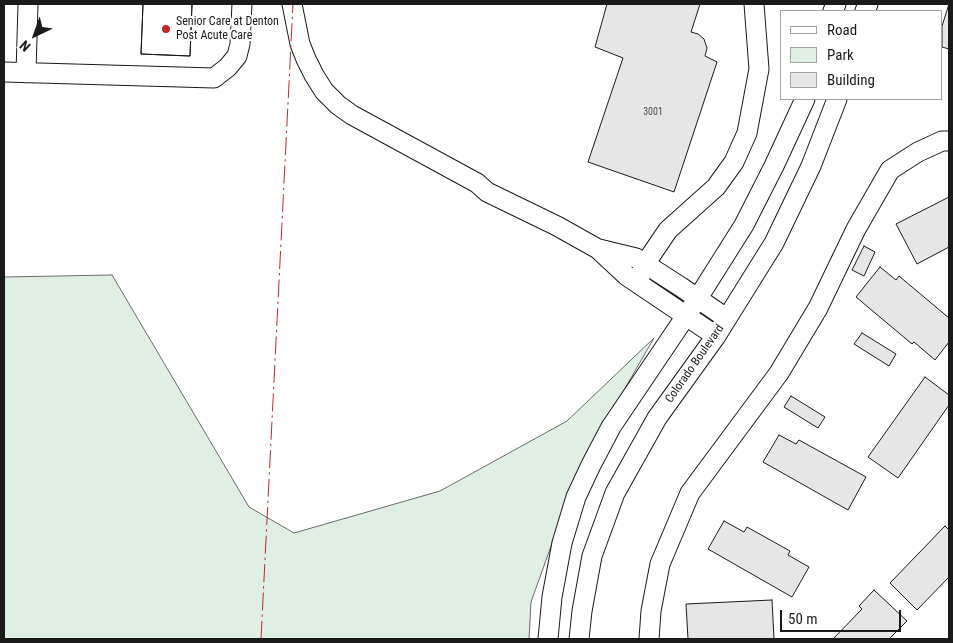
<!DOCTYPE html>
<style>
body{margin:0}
#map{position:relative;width:953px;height:643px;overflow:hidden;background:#fff;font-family:"Roboto Condensed",sans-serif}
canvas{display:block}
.frame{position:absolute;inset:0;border:5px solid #1a1a1a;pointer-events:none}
.legend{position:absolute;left:780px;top:10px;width:162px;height:90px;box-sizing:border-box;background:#fff;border:1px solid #a3a3a3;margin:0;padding:6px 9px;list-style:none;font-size:15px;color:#1a1a1a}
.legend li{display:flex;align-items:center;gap:10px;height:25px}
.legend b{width:25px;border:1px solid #a3a3a3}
.north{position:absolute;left:10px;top:10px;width:50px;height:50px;-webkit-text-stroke:4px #fff;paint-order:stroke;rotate:222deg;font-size:14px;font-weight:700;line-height:20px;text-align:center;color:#1a1a1a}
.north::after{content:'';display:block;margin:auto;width:18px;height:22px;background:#1a1a1a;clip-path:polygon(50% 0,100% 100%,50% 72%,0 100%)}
.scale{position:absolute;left:780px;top:610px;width:121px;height:22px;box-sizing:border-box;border:2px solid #1a1a1a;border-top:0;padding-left:6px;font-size:15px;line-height:18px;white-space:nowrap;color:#1a1a1a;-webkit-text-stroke:4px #fff;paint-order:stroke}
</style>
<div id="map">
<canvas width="953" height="643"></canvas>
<div class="frame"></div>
<ul class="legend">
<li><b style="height:6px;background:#fff"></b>Road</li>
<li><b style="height:14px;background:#e0efe3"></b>Park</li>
<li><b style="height:14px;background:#e6e6e6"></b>Building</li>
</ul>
<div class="north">N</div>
<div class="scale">50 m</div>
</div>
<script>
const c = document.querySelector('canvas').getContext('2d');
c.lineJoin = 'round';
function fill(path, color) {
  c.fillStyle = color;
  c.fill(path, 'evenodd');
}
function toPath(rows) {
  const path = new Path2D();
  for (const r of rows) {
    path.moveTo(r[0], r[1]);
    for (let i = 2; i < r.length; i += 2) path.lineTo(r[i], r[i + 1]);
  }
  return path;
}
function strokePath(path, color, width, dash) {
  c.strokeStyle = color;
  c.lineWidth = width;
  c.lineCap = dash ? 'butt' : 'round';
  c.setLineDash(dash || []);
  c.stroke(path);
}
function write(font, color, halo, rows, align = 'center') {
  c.font = font + ' "Roboto Condensed",sans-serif';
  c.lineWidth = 4;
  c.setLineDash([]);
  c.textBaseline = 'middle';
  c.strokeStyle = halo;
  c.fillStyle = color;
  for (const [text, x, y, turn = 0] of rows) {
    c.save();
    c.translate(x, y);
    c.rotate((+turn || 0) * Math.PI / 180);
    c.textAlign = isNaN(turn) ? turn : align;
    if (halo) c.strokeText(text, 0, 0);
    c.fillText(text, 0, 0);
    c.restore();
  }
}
const green = toPath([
 [112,275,249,507,294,533,440,491,567,421,654,338,579,468,531,602,529,639,4,639,4,277,112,275]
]);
const building = toPath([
 [143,4,192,4,190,56,141,54,143,4],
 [143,4,192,4,190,56,141,54,143,4],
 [607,4,700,4,691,32,698,34,704,39,707,48,705,56,717,62,674,192,588,162,623,58,595,47,607,4],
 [949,4,949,49,942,47,942,26,949,4],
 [949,197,949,247,917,264,896,224,949,197],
 [864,246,875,252,864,276,852,270,864,246],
 [880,267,896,280,899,276,949,318,949,342,935,360,914,342,912,344,856,297,880,267],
 [862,333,896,354,889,366,854,344,862,333],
 [925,377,949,395,949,405,898,478,868,457,925,377],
 [791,396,825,417,818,428,784,407,791,396],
 [779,435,796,444,799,440,866,477,848,510,763,462,779,435],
 [724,521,744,532,747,527,790,551,788,555,809,567,792,597,708,549,724,521],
 [945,526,949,530,949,577,917,610,890,583,945,526],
 [874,590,907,621,889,639,833,639,862,609,859,606,874,590],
 [772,600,774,639,688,639,686,604,772,600]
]);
const minor = toPath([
 [292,4,300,44,306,59,314,75,324,91,338,105,352,115,477,183,487,192,557,226,598,249,627,276,716,336],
 [833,11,836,4],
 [865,11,868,4],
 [4,72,214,78,228,67,237,56,240,44,242,4],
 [26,73,28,4],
 [599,249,636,258,681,287,726,318],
 [637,283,645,264,668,230,716,187,734,162,747,133,759,69,754,4],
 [548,639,552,597,562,543,576,497,591,465,611,427,698,298,744,225,774,166,805,99],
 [579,639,582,611,592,556,615,493,657,418,716,336,774,243,811,166,837,99],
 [649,639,651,611,660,564,690,493,779,373,818,308,856,229,890,170,918,152,942,141,949,141]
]);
const power = toPath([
 [261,639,293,4]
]);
const markers = [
 [166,29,5,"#c62828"]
];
const numberNames = [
 ["3001",653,112]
];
const poiNames = [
 ["Senior Care at Denton",176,22],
 ["Post Acute Care",176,36]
];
const streetNames = [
 ["Colorado Boulevard",695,364,-55]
];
fill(green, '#e0efe3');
strokePath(green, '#6a6a6a', 1);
fill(building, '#e6e6e6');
strokePath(building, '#1a1a1a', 1);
strokePath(minor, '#1a1a1a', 21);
strokePath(minor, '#fff', 19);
strokePath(power, '#c62828', 1, [18, 4, 2.5, 4]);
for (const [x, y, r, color] of markers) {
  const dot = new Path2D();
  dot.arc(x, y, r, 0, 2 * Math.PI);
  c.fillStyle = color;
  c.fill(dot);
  strokePath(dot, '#fff', 2);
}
write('10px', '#4d4d4d', null, numberNames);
write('12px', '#1a1a1a', '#fff', poiNames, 'left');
write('12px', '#1a1a1a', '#fff', streetNames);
</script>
